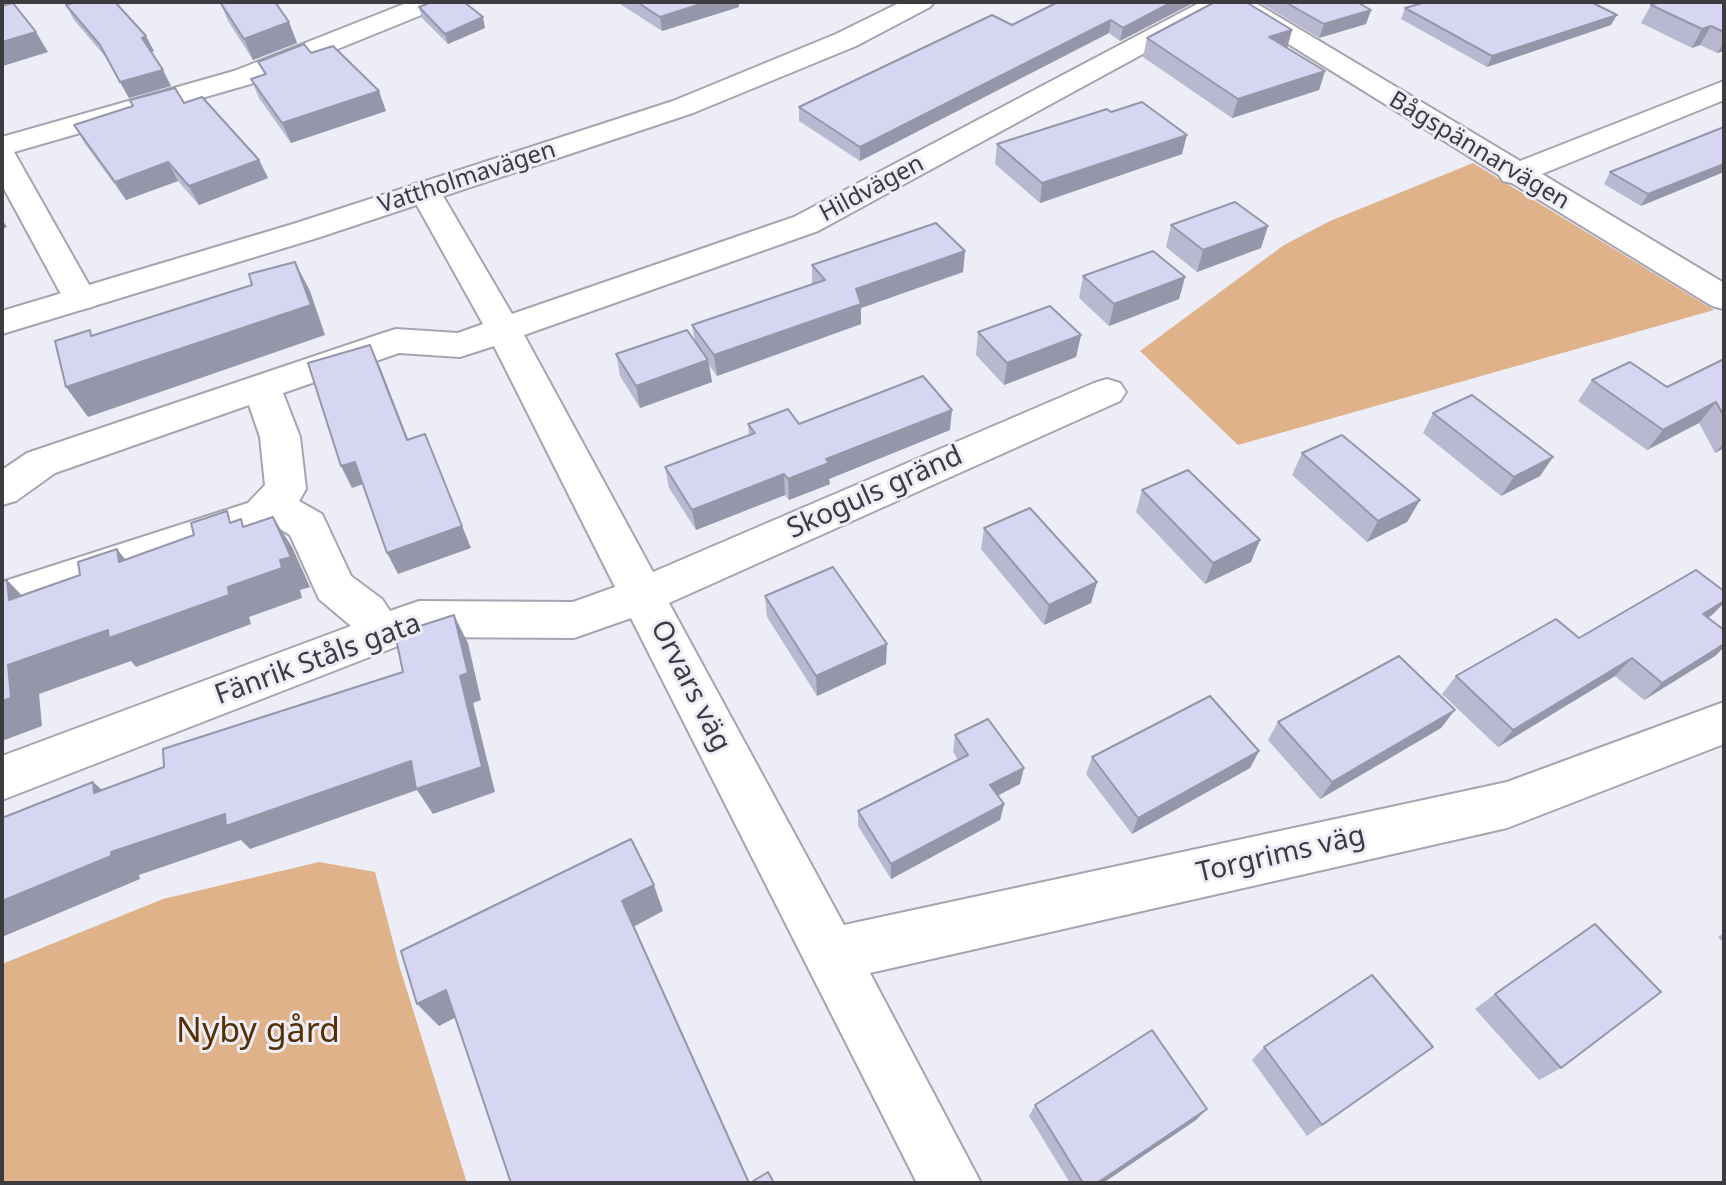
<!DOCTYPE html>
<meta charset="utf-8">
<style>
body{margin:0}
#map{position:relative;width:1726px;height:1185px;overflow:hidden;background:#ededf8;font-family:"Noto Sans",sans-serif}
canvas{display:block}
.frame{position:absolute;inset:0;border:4px solid #3b3b40;pointer-events:none}
</style>
<div id="map">
<canvas width="1726" height="1185"></canvas>
<div class="frame"></div>
</div>
<script>
const c = document.querySelector('canvas').getContext('2d');
c.lineJoin = 'round';
function fill(path, color) {
  c.fillStyle = color;
  c.fill(path, 'evenodd');
}
function toPath(rows) {
  const path = new Path2D();
  for (const r of rows) {
    path.moveTo(r[0], r[1]);
    for (let i = 2; i < r.length; i += 2) path.lineTo(r[i], r[i + 1]);
  }
  return path;
}
function strokePath(path, color, width, dash) {
  c.strokeStyle = color;
  c.lineWidth = width;
  c.lineCap = dash ? 'butt' : 'round';
  c.setLineDash(dash || []);
  c.stroke(path);
}
function write(font, color, halo, rows, align = 'center') {
  c.font = font + ' "Noto Sans",sans-serif';
  c.lineWidth = 6;
  c.setLineDash([]);
  c.textBaseline = 'middle';
  c.strokeStyle = halo;
  c.fillStyle = color;
  for (const [text, x, y, turn = 0] of rows) {
    c.save();
    c.translate(x, y);
    c.rotate((+turn || 0) * Math.PI / 180);
    c.textAlign = isNaN(turn) ? turn : align;
    if (halo) c.strokeText(text, 0, 0);
    c.fillText(text, 0, 0);
    c.restore();
  }
}
const green = toPath([
 [1473,163,1714,310,1238,445,1140,351,1284,245,1330,221],
 [319,862,375,872,399,965,467,1183,2,1183,2,964,163,899]
]);
const minor = toPath([
 [409,2,445,2,441,7,254,83,14,152,97,299,92,307,80,310,68,307,2,185,2,137,234,71,409,2],
 [1201,2,1254,2,1520,161,1724,81,1724,100,1542,174,1724,283,1724,309,1712,306,1512,183,1503,181,1499,175,1229,7,818,231,524,335,653,572,1094,383,1107,379,1120,383,1126,392,1120,401,669,603,844,925,1507,782,1724,702,1724,744,1507,828,870,973,981,1183,917,1183,631,618,574,638,421,637,2,800,2,756,351,626,319,599,290,535,275,526,2,618,2,582,248,503,265,485,260,437,249,405,55,473,16,501,2,505,2,470,27,453,383,333,396,329,458,333,483,324,409,191,414,184,425,182,436,184,512,314,794,217,1201,2],
 [494,346,615,587,573,602,419,601,390,611,382,599,351,576,322,514,299,501,306,489,300,437,283,393,399,353,460,357,494,346]
]);
const major = toPath([
 [901,2,934,2,930,7,856,46,693,113,317,238,2,334,2,311,293,224,673,101,836,34,901,2]
]);
const wall = toPath([
 [220,2,289,22,297,43,253,60,228,21],
 [617,2,739,2,739,7,662,31],
 [1195,2,1120,41,1109,33,860,161,799,121,799,107,1012,25],
 [1259,2,1357,2,1371,10,1366,24,1319,38],
 [1724,2,1724,51,1717,53,1700,45,1692,48,1641,23,1651,5],
 [66,5,154,51,151,52,171,86,129,98,108,60,74,20],
 [419,7,485,28,448,44,422,18],
 [1405,8,1611,25,1487,67,1401,19],
 [1292,30,1287,48,1325,71,1319,90,1232,118,1143,57,1147,38],
 [311,53,386,111,291,143,259,98,251,79,264,74,258,62],
 [184,103,259,160,268,178,199,205,178,181,126,200,85,144,74,125],
 [1724,127,1641,206,1604,184,1610,172],
 [997,144,1182,154,1040,203,995,164],
 [1171,225,1261,248,1197,272,1166,247],
 [965,251,963,272,861,308,861,324,717,376,709,365,712,382,640,408,620,376,616,354,695,341,692,325,812,284,812,265],
 [1083,276,1185,277,1179,299,1109,326,1079,298],
 [978,332,1081,335,1076,357,1004,385,976,355],
 [1724,359,1724,448,1715,453,1699,423,1647,450,1578,401,1592,380,1667,387],
 [1433,413,1553,457,1540,476,1501,496,1423,433],
 [748,424,799,424,950,430,829,479,830,484,789,500,785,495,696,530,669,488,665,467,749,435],
 [1302,453,1420,500,1407,522,1367,542,1292,475],
 [1142,490,1251,562,1205,584,1136,512],
 [984,528,1097,582,1091,603,1044,625,981,549],
 [765,596,886,664,817,696,767,617],
 [1712,615,1708,618,1724,630,1724,647,1715,656,1644,700,1615,676,1498,747,1442,694,1456,676,1579,638],
 [1455,710,1441,728,1320,799,1268,740,1278,722],
 [955,735,1020,784,997,796,1004,804,1000,820,891,879,858,826,858,811,958,760,953,752],
 [1259,751,1250,768,1132,834,1086,774,1092,757],
 [1724,933,1724,943,1718,937],
 [1495,994,1561,1068,1539,1080,1475,1009],
 [1264,1047,1433,1047,1307,1136,1252,1060],
 [1035,1105,1196,1120,1103,1183,1070,1183,1029,1116]
]);
const shadedWall = toPath([
 [707,2,739,2,739,7,662,31,660,17],
 [1172,2,1195,2,1120,41,1123,28],
 [1371,10,1366,24,1319,38,1324,24],
 [1617,15,1611,25,1487,67,1492,56],
 [483,17,485,28,448,44,445,34],
 [1111,20,1109,33,860,161,860,147],
 [289,22,297,43,253,60,244,39],
 [1711,26,1700,45,1692,48,1702,29],
 [1292,30,1287,48,1269,37],
 [36,32,48,52,3,66,2,42],
 [146,36,154,51,149,53,142,38],
 [1724,43,1724,51,1717,53],
 [163,70,171,86,129,98,120,82],
 [1325,71,1319,90,1232,118,1238,99],
 [379,91,386,111,291,143,282,123],
 [1187,135,1182,154,1040,203,1042,183],
 [259,160,268,178,199,205,189,186],
 [168,162,178,181,126,200,115,182],
 [1724,164,1724,172,1641,206,1648,194],
 [2,219,7,227,2,229],
 [1268,226,1261,248,1197,272,1203,250],
 [965,251,963,272,861,308,861,324,717,376,714,355,856,289],
 [295,262,310,291,325,335,88,417,66,387],
 [1185,277,1179,299,1109,326,1114,304],
 [1081,335,1076,357,1004,385,1007,363],
 [370,345,380,367,417,462,407,440],
 [708,360,712,382,640,408,636,386],
 [1716,402,1699,423,1647,450,1663,430],
 [952,410,950,430,829,479,830,484,789,500,788,479,826,459],
 [1724,443,1724,448,1715,453],
 [434,456,471,548,398,574,387,553],
 [1553,457,1540,476,1501,496,1514,477],
 [355,462,366,483,352,488,341,466],
 [784,474,785,495,696,530,692,510],
 [1420,500,1407,522,1367,542,1378,521],
 [273,517,292,547,310,587,300,590,302,598,249,617,251,624,136,667,131,661,39,694,42,726,2,741,2,701,8,665,228,587],
 [1260,540,1251,562,1205,584,1213,563],
 [117,549,141,579,119,562],
 [7,580,36,610,9,600],
 [1097,582,1091,603,1044,625,1049,605],
 [1724,601,1724,603,1712,615,1684,632,1703,614],
 [454,615,468,643,481,700,473,703,495,792,433,814,417,790,250,849,241,840,139,875,140,879,2,937,2,901,111,852,460,676],
 [887,644,886,664,817,696,816,676],
 [1724,644,1724,647,1715,656,1644,700,1662,683],
 [1632,658,1615,676,1498,747,1513,730],
 [1455,710,1441,728,1320,799,1332,782],
 [1259,751,1250,768,1132,834,1138,818],
 [1024,768,1020,784,987,801,990,785],
 [93,782,122,807,94,793],
 [1004,804,1000,820,891,879,891,864],
 [654,885,663,911,633,927,622,901],
 [446,990,466,1012,439,1026,417,1004],
 [1207,1109,1196,1120,1103,1183,1097,1183]
]);
const building = toPath([
 [76,2,115,2,146,36,142,38,163,70,120,82,100,45,66,5,76,2],
 [220,2,275,2,289,22,244,39,220,2],
 [432,2,464,2,483,17,445,34,419,7,432,2],
 [637,2,707,2,660,17,637,2],
 [1058,2,1172,2,1123,28,1111,20,860,147,799,107,992,15,1012,25,1058,2],
 [1215,2,1246,2,1292,30,1269,37,1325,71,1238,99,1147,38,1215,2],
 [1285,2,1357,2,1371,10,1324,24,1285,2],
 [1426,2,1591,2,1617,15,1492,56,1405,8,1426,2],
 [1659,2,1724,2,1724,32,1711,26,1702,29,1651,5,1659,2],
 [13,3,36,32,2,42,2,6,13,3],
 [304,44,311,53,333,46,379,91,282,123,251,79,266,74,258,62,304,44],
 [175,88,184,103,202,97,259,160,189,186,168,162,115,182,74,125,133,106,130,100,175,88],
 [1142,102,1187,135,1042,183,997,144,1107,109,1111,112,1142,102],
 [1724,127,1724,164,1648,194,1610,172,1724,127],
 [1235,202,1268,226,1203,250,1171,225,1235,202],
 [936,223,965,251,856,289,861,304,714,355,692,325,825,280,812,265,936,223],
 [1153,251,1185,277,1114,304,1083,276,1153,251],
 [295,262,311,305,66,387,55,341,90,330,91,336,252,285,249,274,295,262],
 [1050,306,1081,335,1007,363,978,332,1050,306],
 [687,330,708,360,636,386,616,354,687,330],
 [370,345,407,440,425,434,462,526,387,553,355,462,341,466,308,363,370,345],
 [1724,359,1724,416,1716,402,1663,430,1592,380,1630,362,1667,387,1724,359],
 [923,376,952,410,826,459,829,463,788,479,784,474,692,510,665,467,755,433,748,424,788,409,799,424,923,376],
 [1472,395,1553,457,1514,477,1433,413,1472,395],
 [1342,435,1420,500,1378,521,1302,453,1342,435],
 [1188,470,1260,540,1213,563,1142,490,1188,470],
 [1030,508,1097,582,1049,605,984,528,1030,508],
 [227,511,230,523,241,519,243,527,273,517,291,557,280,560,282,568,228,587,229,595,109,638,108,630,8,665,11,698,2,701,2,581,7,580,9,600,80,575,78,562,117,549,119,562,194,535,191,523,227,511],
 [833,567,887,644,816,676,765,596,833,567],
 [1696,570,1724,591,1724,601,1703,614,1724,630,1724,644,1662,683,1632,658,1513,730,1456,676,1556,619,1579,638,1696,570],
 [454,615,468,673,460,676,482,767,416,789,411,761,226,826,225,814,111,852,111,856,2,901,2,818,93,782,94,793,164,767,163,749,403,672,395,634,454,615],
 [1399,656,1455,710,1332,782,1278,722,1399,656],
 [1210,696,1259,751,1138,818,1092,757,1210,696],
 [988,719,1024,768,990,785,1004,804,891,864,858,811,968,755,955,735,988,719],
 [631,839,654,885,622,901,749,1183,511,1183,446,990,417,1004,401,951,631,839],
 [1595,924,1661,992,1561,1068,1495,994,1595,924],
 [1372,975,1433,1047,1322,1125,1264,1047,1372,975],
 [1152,1030,1207,1109,1097,1183,1083,1183,1035,1105,1152,1030],
 [768,1172,774,1183,750,1183,768,1172]
]);
const farStreetnames = [
 ["Bågspännarvägen",1479,151,31],
 ["Vattholmavägen",467,178,-18],
 ["Hildvägen",872,189,-28]
];
const streetNames = [
 ["Skoguls gränd",875,493,-24],
 ["Fänrik Ståls gata",318,660,-20],
 ["Orvars väg",690,686,63],
 ["Torgrims väg",1281,855,-13]
];
const nearParknames = [
 ["Nyby gård",258,1032]
];
fill(green, '#e0b289');
strokePath(minor, '#a5a4b0', 4);
strokePath(major, '#a5a4b0', 4);
fill(minor, '#fff');
fill(major, '#fff');
fill(wall, '#b8b8d1');
fill(shadedWall, '#9696aa');
fill(building, '#d6d6f3');
strokePath(building, '#9696aa', 2);
write('24px', '#3b3b40', '#ededf8', farStreetnames);
write('28px', '#3b3b40', '#ededf8', streetNames);
write('34px', '#573002', '#ededf8', nearParknames);
</script>
